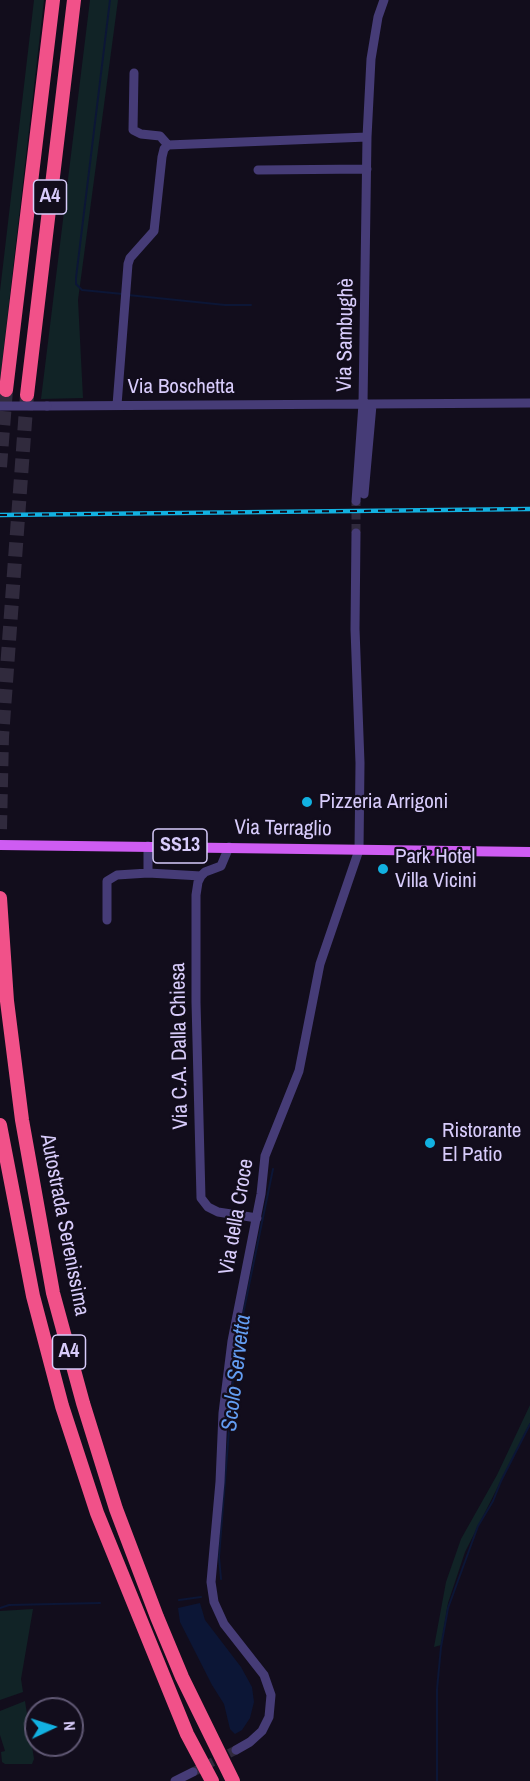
<!DOCTYPE html>
<meta charset="utf-8">
<style>
body{margin:0}
#map{position:relative;width:530px;height:1781px;overflow:hidden;background:#120d1c;font-family:"Archivo Narrow",sans-serif}
canvas{display:block}
.north{position:absolute;left:24px;top:1697px;width:60px;height:60px;box-sizing:border-box;background:#120d1c;border:2px solid #615975;border-radius:50%;rotate:86deg;font-size:16px;font-weight:700;line-height:24px;text-align:center;color:#d8ccfb}
.north::after{content:'';display:block;margin:auto;width:21px;height:27px;background:#12b1e1;clip-path:polygon(50% 0,100% 100%,50% 72%,0 100%)}
</style>
<div id="map">
<canvas width="530" height="1781"></canvas>
<div class="north">N</div>
</div>
<script>
const c = document.querySelector('canvas').getContext('2d');
c.lineJoin = 'round';
function fill(path, color) {
  c.fillStyle = color;
  c.fill(path, 'evenodd');
}
function toPath(rows) {
  const path = new Path2D();
  for (const r of rows) {
    path.moveTo(r[0], r[1]);
    for (let i = 2; i < r.length; i += 2) path.lineTo(r[i], r[i + 1]);
  }
  return path;
}
function strokePath(path, color, width, dash) {
  c.strokeStyle = color;
  c.lineWidth = width;
  c.lineCap = dash ? 'butt' : 'round';
  c.setLineDash(dash || []);
  c.stroke(path);
}
function write(font, color, halo, rows, align = 'center') {
  c.font = font + ' "Archivo Narrow",sans-serif';
  c.lineWidth = 4.5;
  c.setLineDash([]);
  c.textBaseline = 'middle';
  c.strokeStyle = halo;
  c.fillStyle = color;
  for (const [text, x, y, turn = 0] of rows) {
    c.save();
    c.translate(x, y);
    c.rotate((+turn || 0) * Math.PI / 180);
    c.textAlign = isNaN(turn) ? turn : align;
    if (halo) c.strokeText(text, 0, 0);
    c.fillText(text, 0, 0);
    c.restore();
  }
}
const green = toPath([
 [34,0,44,0,0,381,0,291],
 [90,0,118,0,78,300,83,398,41,399],
 [530,1405,530,1423,465,1552,448,1603,441,1645,434,1647,446,1582,461,1539,497,1475],
 [33,1609,21,1679,23,1692,0,1700,0,1611],
 [25,1701,34,1759,32,1764,5,1764,2,1762,1,1752,5,1751,0,1735,0,1711]
]);
const water = toPath([
 [200,1603,205,1620,241,1667,252,1687,254,1702,250,1718,242,1730,235,1734,230,1729,224,1704,212,1685,180,1622,178,1608]
]);
const stream = toPath([
 [110,0,76,278,76,284,82,290,123,294],
 [128,295,225,305,251,305],
 [221,1579,219,1557,235,1353,273,1169],
 [179,1600,201,1597],
 [0,1608,9,1605,100,1603],
 [437,1781,437,1689,441,1647,448,1608,478,1526,493,1501,501,1481,530,1424]
]);
const minorTunnel = toPath([
 [356,533,356,501],
 [193,1772,236,1750]
]);
const highwayTunnel = toPath([
 [0,467,6,390],
 [0,829,2,737,27,395]
]);
const minor = toPath([
 [134,73,133,130,141,134,160,136,168,145,367,137],
 [258,170,367,169],
 [117,405,128,264,130,258,154,231,162,157,164,149,168,145],
 [47,406,530,403],
 [364,494,372,405],
 [356,501,363,404,367,137,371,59,378,17,384,0],
 [229,847,221,866,205,872,201,876,198,882,196,895,196,1002,201,1198,208,1207,218,1212,257,1218],
 [148,873,148,846],
 [107,920,107,881,117,875,148,873,201,876],
 [236,1750,250,1742,262,1731,269,1717,271,1695,264,1675,224,1624,214,1602,211,1582,220,1482,223,1413,232,1341,261,1194,265,1156,299,1071,320,964,359,850,360,763,355,629,356,533],
 [175,1781,193,1772]
]);
const major = toPath([
 [0,845,530,852]
]);
const highway = toPath([
 [6,390,53,0],
 [27,395,74,0],
 [0,898,7,1001,22,1120,53,1293,83,1403,116,1509,157,1617,182,1677,233,1781],
 [0,1125,33,1296,62,1406,97,1513,187,1734,212,1781]
]);
const rail = toPath([
 [0,515,530,509]
]);
const minorBridge = toPath([
 [0,406,47,406]
]);
const markers = [
 [307,802,6,"#12b1e1"],
 [383,869,6,"#12b1e1"],
 [430,1143,6,"#12b1e1"]
];
const shields = [
 [50,197,33],
 [180,846,54],
 [69,1352,33]
];
const shieldNames = [
 ["A4",50,197],
 ["SS13",180,846],
 ["A4",69,1352]
];
const streetNames = [
 ["Via Sambughè",346,335,-89],
 ["Via Boschetta",181,387],
 ["Via Terraglio",283,829,1],
 ["Via C.A. Dalla Chiesa",180,1046,-91],
 ["Via della Croce",237,1217,-80],
 ["Autostrada Serenissima",64,1225,79]
];
const poiNames = [
 ["Pizzeria Arrigoni",319,802],
 ["Park Hotel",395,857],
 ["Villa Vicini",395,881],
 ["Ristorante",442,1131],
 ["El Patio",442,1155]
];
const waterNames = [
 ["Scolo Servetta",237,1373,-83]
];
fill(green, '#112326');
fill(water, '#0c1636');
strokePath(stream, '#0c1636', 2);
strokePath(minorTunnel, '#302a3d', 9, [9, 4.5]);
strokePath(highwayTunnel, '#302a3d', 14, [14, 7]);
strokePath(minor, '#463c77', 9);
strokePath(major, '#ce5cf2', 10);
strokePath(highway, '#f15189', 14);
strokePath(rail, '#12b1e1', 4.5);
strokePath(rail, '#120d1c', 2, [7]);
strokePath(minorBridge, '#463c77', 9);
for (const [x, y, r, color] of markers) {
  const dot = new Path2D();
  dot.arc(x, y, r, 0, 2 * Math.PI);
  c.fillStyle = color;
  c.fill(dot);
  strokePath(dot, '#120d1c', 2);
}
for (const [x, y, w] of shields) {
  const box = new Path2D();
  box.roundRect(x - w / 2, y - 17, w, 34, 4.5);
  c.fillStyle = '#120d1c';
  c.fill(box);
  strokePath(box, '#d8ccfb', 1.5);
}
write('bold 20px', '#d8ccfb', null, shieldNames);
write('21px', '#d8ccfb', '#120d1c', streetNames);
write('21px', '#d8ccfb', '#120d1c', poiNames, 'left');
write('italic 22px', '#639df2', '#120d1c', waterNames);
</script>
